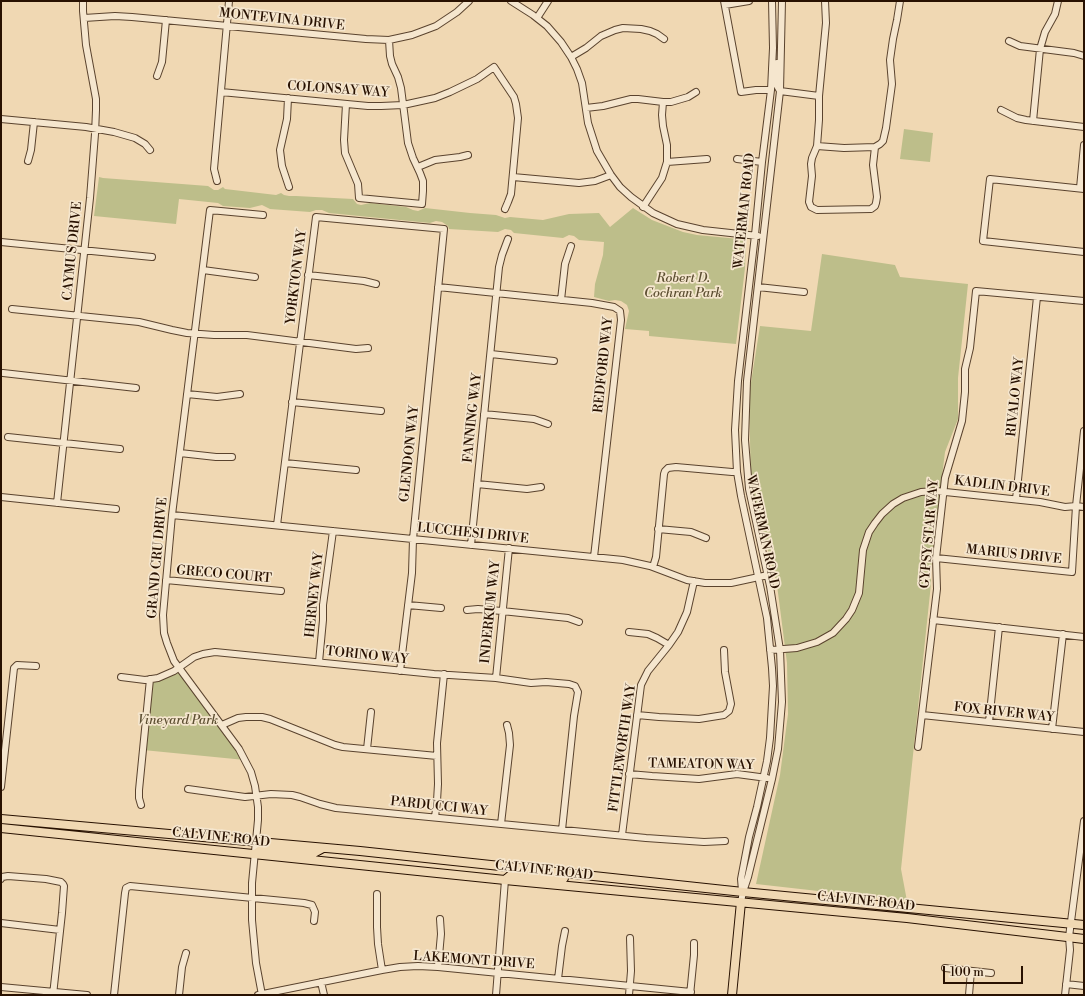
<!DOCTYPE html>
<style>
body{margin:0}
#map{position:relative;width:1085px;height:996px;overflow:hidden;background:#f0d8b3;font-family:"Libre Bodoni",serif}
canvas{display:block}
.frame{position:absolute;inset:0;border:2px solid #281101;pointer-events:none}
.scale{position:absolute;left:943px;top:966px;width:80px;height:18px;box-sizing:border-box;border:2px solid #281101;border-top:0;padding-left:5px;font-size:12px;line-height:14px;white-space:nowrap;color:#281101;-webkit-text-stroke:3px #f5e6ce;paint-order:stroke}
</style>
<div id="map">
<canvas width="1085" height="996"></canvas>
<div class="frame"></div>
<div class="scale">100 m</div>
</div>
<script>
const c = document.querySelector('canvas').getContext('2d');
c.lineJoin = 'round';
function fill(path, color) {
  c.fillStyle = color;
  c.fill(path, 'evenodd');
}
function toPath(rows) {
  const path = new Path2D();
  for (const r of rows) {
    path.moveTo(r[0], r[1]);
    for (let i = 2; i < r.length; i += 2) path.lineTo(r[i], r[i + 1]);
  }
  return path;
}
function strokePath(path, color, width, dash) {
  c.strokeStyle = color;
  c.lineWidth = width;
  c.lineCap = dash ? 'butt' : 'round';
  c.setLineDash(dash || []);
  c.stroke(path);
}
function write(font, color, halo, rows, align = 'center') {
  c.font = font + ' "Libre Bodoni",serif';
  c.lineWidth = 3.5;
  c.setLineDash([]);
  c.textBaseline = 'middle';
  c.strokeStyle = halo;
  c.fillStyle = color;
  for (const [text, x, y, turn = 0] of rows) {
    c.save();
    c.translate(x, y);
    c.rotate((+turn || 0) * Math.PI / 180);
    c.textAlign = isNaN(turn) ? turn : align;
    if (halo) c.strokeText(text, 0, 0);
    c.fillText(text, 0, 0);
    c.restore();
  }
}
const green = toPath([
 [904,129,933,133,930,162,900,159],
 [99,177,103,178,208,186,214,190,218,190,223,187,225,189,276,195,281,193,284,195,289,196,296,196,353,199,357,204,361,205,370,203,406,207,413,210,418,211,425,208,470,213,496,215,505,218,510,217,543,220,569,214,599,213,610,227,633,208,652,220,683,232,697,235,739,239,744,240,746,242,745,268,736,344,649,336,649,331,625,329,629,311,627,305,621,301,615,300,609,301,594,297,595,284,603,255,604,242,579,240,574,236,569,235,563,238,514,233,511,230,505,229,498,232,449,229,448,226,442,222,436,221,430,223,329,213,322,210,316,210,310,212,270,209,262,205,250,208,223,206,218,203,179,199,176,224,94,216],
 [822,254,895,265,900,277,968,284,958,378,958,419,945,452,931,567,931,584,901,869,907,901,756,884,780,775,788,714,787,663,777,585,751,485,749,395,760,326,811,331],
 [179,667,245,760,143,750,150,679]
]);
const minor = toPath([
 [511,1,533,15,547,26,561,42,571,57,577,69,582,83,588,123,597,151,611,175,620,187,631,197,653,213,677,224,703,230,758,236],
 [724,1,741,92,756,90,771,90],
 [825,1,826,23,819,96,819,120,817,146,812,158,811,164,812,176,809,202,811,207,817,210,871,209,875,206,876,203,877,197,873,165,875,147,880,144,883,141,886,128,892,84,890,60,893,39,897,20,900,1],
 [725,5,749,1],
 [84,18,115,16,132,17,366,39,389,40,412,35,436,26,457,12,469,1],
 [537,18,548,1],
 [1009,41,1020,46,1074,53,1084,56],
 [571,57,586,48,601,36,615,30,623,28,641,29,650,31,657,34,664,39],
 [777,63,776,84,780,91,819,96],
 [157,76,162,62,166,20],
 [221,92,368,106,381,106,403,105,435,98,450,92,477,79,494,67,514,97,516,104,518,118,511,194,508,202,505,209],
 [288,98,287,119,280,150,282,166,289,187],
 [346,104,344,140,345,153,358,184,359,198,422,204,423,191,423,181,420,173,413,158,408,143,401,88,398,77,392,64,390,56,389,40],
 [586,108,603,106,631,99,638,99,663,102,671,102,688,97,696,92],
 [1001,110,1017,118,1026,120,1084,127],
 [1,119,86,127,114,132,135,138,145,144,150,150],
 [1033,121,1040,49,1045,32,1055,14,1058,1],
 [817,146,844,148,875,147],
 [737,159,762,162],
 [28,161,31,150,34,122],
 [667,162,707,159],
 [418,167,435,160,460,157,468,155],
 [513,177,579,183,595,181,611,175],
 [217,181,214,169,229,1],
 [1080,188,1084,145],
 [1084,189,990,179,983,241,1084,252],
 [643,207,662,178,667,162,667,145,663,126,662,115,663,102],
 [1,242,152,257],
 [203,270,255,277],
 [308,275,364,281,376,284],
 [438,287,592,303,614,307,620,311,621,320,594,557],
 [758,287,804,292],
 [561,300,565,264,571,246],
 [12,309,139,322,172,330,187,333,214,335,247,335,356,349,368,348],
 [491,354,554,361],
 [3,373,136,388],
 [187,394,217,397,240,394],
 [292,402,381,411],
 [484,414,534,419,548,424],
 [8,437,120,449],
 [180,453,216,457,232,457],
 [285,463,356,470],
 [477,484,527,489,541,487],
 [1,497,116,509],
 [1016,499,1037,297],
 [57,503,90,198,95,134,96,110,96,99,86,45,83,11,83,1],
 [172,515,623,560,650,566,687,580,705,583,731,583,768,575],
 [277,525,316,217,444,229,413,539,412,573,400,671],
 [658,529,691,532,706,538],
 [471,545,499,267,502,255,508,239],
 [936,558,1072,572,1076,506,1084,431],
 [653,567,656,557,664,474,665,471,668,468,676,467,732,472,737,472],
 [166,580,281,591],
 [408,605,441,608],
 [467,610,478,609,502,611,568,618,579,622],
 [933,620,1084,637],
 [629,632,648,634,657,638,669,645],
 [770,650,797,648,817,642,833,633,846,619,852,610,859,593,863,550,869,532,875,523,882,514,893,504,903,498,921,492,936,491,1040,502,1065,507,1076,506,1084,507],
 [319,662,323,620,323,605,333,531],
 [121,677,145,680,158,678,174,671,194,657,203,654,215,652,434,674,496,678,531,683,546,682,569,684,575,686,578,692,574,716,562,830],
 [496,678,509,548],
 [637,715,659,717,699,719,724,715,729,711,731,704,725,672,724,650],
 [922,715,1084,732],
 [989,722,999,627],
 [222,725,238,718,246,717,262,717,270,719,335,745,343,747,437,756],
 [1052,729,1063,634],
 [918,747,937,589,936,558,945,478,962,421,965,392,965,369,970,348,976,291,1084,301],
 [367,749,371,712],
 [629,774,652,776,699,779,737,774,767,778],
 [1,787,14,668,17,665,36,666],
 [188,789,245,797,271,794,292,795,300,797,320,804,336,808,646,838,704,842,725,841],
 [141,805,139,798,139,790,150,679],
 [435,817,437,801,438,784,437,743,444,674],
 [501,824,510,745,509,733,507,725],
 [622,835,641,685,648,671,669,645,678,632,687,612,694,581],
 [1,879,2,877,8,876,46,879,61,882,63,884,64,886,62,913,53,995],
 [742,891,741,879,749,837,757,807,767,761,770,738,773,686,772,668,767,618,741,496,737,472,735,430,738,381,755,235,762,162,771,90,773,48,772,1],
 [377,894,377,927,378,944,382,970],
 [741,902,743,892,748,877,772,779,778,749,782,702,780,650,770,586,749,489,745,440,747,381,780,91,782,1],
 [1,923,60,930],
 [438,967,441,934,440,919],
 [945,968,991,973],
 [558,979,562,946,565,931],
 [321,982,324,995],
 [1066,984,1084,986],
 [1,987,87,995],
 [114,995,125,893,126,888,130,886,304,903,312,905,315,912,314,921],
 [179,995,182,967,186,953],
 [258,995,382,970,400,967,418,966,438,967,691,992],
 [262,995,256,963,252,920,252,883,258,820,258,807,255,786,251,772,239,749,174,661,167,643,164,633,163,615,172,515,210,210,263,215],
 [496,995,505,880],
 [629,995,631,971,630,938],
 [690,995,694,955,694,943],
 [969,995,971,971],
 [1065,995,1070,950,1069,937,1084,821]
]);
const major = toPath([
 [1,819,360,851,743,892,1084,925],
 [1,828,505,880,907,918,1084,939],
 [255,854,262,849,312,854,323,848],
 [505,880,512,874,564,878],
 [732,995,741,902]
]);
const streetNames = [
 ["MONTEVINA DRIVE",282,20,6],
 ["COLONSAY WAY",338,90,4],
 ["WATERMAN ROAD",745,211,-84],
 ["CAYMUS DRIVE",73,251,-84],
 ["YORKTON WAY",297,277,-83],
 ["REDFORD WAY",604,365,-84],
 ["RIVALO WAY",1016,397,-84],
 ["FANNING WAY",473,418,-84],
 ["GLENDON WAY",410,454,-84],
 ["KADLIN DRIVE",1002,487,7],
 ["WATERMAN ROAD",762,532,78],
 ["LUCCHESI DRIVE",473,534,6],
 ["GYPSY STAR WAY",930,534,-85],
 ["MARIUS DRIVE",1014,555,6],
 ["GRAND CRU DRIVE",158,558,-85],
 ["GRECO COURT",224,575,5],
 ["HERNEY WAY",315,595,-84],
 ["INDERKUM WAY",491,612,-84],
 ["TORINO WAY",367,656,6],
 ["FOX RIVER WAY",1004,713,6],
 ["FITTLEWORTH WAY",623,748,-82],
 ["TAMEATON WAY",701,765,1],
 ["PARDUCCI WAY",439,807,6],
 ["CALVINE ROAD",221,838,6],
 ["CALVINE ROAD",544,871,6],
 ["CALVINE ROAD",866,902,6],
 ["LAKEMONT DRIVE",474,961,4]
];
const parkNames = [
 ["Robert D.",683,279],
 ["Cochran Park",683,294],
 ["Vineyard Park",178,721]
];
fill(green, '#bdbe8a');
strokePath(minor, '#5a432e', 8);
strokePath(major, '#281101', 10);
strokePath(minor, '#f5e6ce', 6);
strokePath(major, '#f0d8b3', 8);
write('13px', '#281101', '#f5e6ce', streetNames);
write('italic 13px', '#5c4e31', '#f5e6ce', parkNames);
</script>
